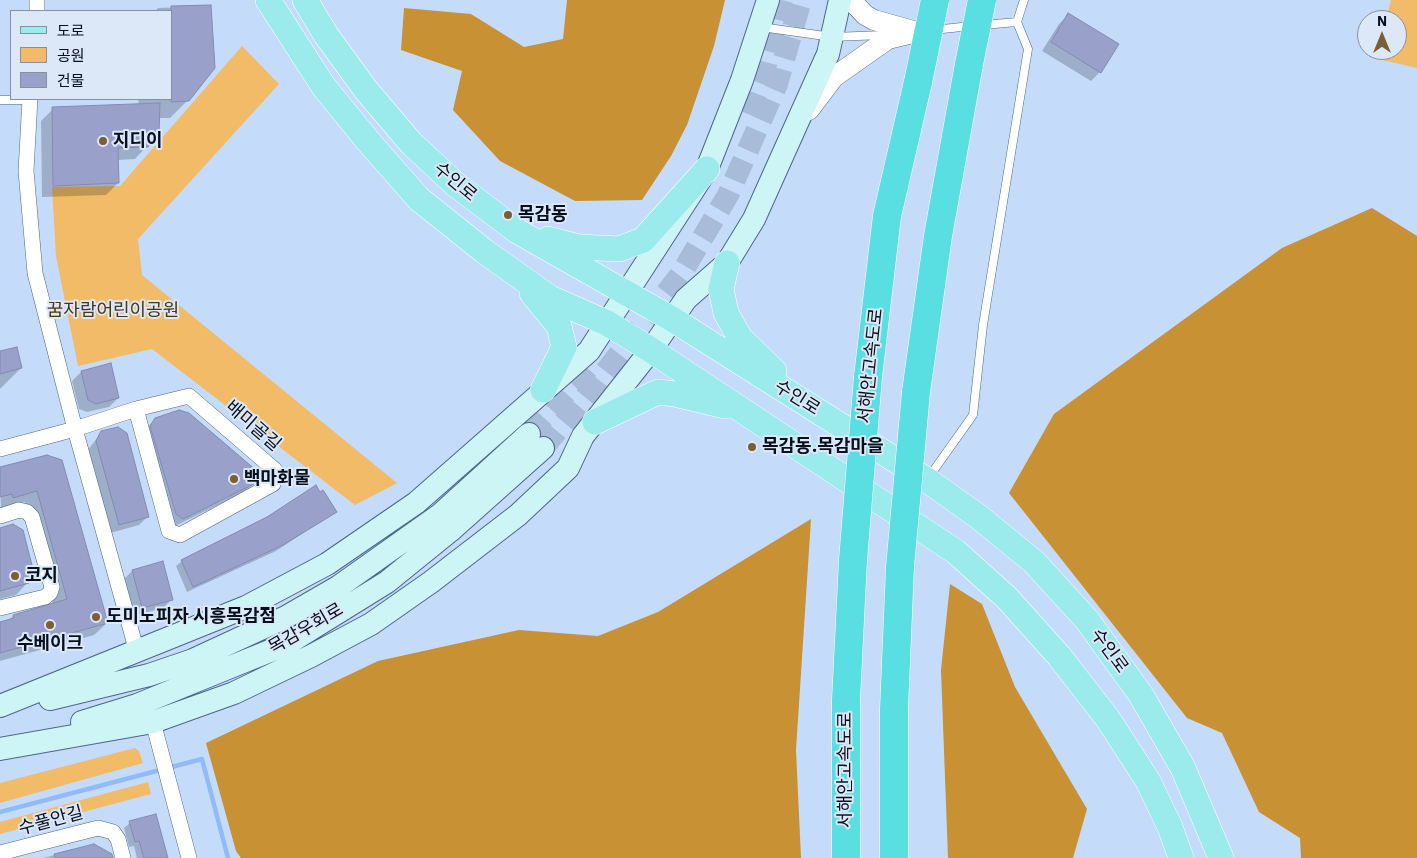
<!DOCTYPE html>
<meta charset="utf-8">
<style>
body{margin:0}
#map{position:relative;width:1417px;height:858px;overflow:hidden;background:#c5dbfa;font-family:"IBM Plex Sans","Noto Sans KR",sans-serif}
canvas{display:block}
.legend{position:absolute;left:10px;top:10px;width:162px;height:90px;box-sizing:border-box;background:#dce7f7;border:1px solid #86919f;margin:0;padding:6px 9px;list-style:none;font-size:15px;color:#060f1c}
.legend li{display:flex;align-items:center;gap:10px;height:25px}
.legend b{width:25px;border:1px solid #86919f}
.north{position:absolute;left:1357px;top:10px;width:50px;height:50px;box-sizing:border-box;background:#dce7f7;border:1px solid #86919f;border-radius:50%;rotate:0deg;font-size:14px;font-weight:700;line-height:20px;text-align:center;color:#060f1c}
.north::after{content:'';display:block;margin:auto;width:18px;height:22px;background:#7b5e31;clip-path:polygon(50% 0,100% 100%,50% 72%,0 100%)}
</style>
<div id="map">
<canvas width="1417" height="858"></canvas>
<ul class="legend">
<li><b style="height:6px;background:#9bebed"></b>도로</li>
<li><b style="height:14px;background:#f1bb67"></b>공원</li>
<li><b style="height:14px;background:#99a0ca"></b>건물</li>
</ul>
<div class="north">N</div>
</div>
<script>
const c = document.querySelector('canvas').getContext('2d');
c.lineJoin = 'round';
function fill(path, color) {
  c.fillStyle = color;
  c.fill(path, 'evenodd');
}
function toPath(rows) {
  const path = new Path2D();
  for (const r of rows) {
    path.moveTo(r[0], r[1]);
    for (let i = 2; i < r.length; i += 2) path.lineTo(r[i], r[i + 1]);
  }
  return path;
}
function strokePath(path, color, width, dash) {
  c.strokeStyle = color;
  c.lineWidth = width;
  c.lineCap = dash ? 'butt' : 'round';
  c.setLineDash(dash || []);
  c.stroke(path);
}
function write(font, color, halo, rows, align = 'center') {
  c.font = font + ' "IBM Plex Sans","Noto Sans KR",sans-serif';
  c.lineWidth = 4;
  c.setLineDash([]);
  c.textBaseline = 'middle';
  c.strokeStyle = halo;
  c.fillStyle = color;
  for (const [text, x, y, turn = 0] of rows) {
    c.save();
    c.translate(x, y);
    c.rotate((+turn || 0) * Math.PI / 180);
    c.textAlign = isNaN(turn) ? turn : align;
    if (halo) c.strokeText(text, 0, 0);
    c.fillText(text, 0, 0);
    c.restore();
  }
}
const green = toPath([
 [1391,0,1417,0,1417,68,1378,59,1380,50,1397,50,1397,20,1386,20],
 [242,46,279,84,138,239,142,275,397,483,355,505,152,349,78,366,56,256,52,187,120,186],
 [135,748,139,751,143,763,0,803,0,783],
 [148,782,151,794,0,834,0,822]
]);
const forest = toPath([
 [567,0,725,0,714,46,687,125,671,156,642,200,575,201,500,161,453,110,462,71,401,50,404,8,471,14,524,47,563,39],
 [1372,208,1417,236,1417,858,1301,858,1300,838,1259,812,1222,733,1187,718,1009,493,1054,414,1282,248],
 [811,519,796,750,801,858,241,858,236,851,206,743,378,661,519,630,598,636,658,612],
 [950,584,982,604,1015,687,1087,809,1073,858,948,858,941,670]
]);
const shadow = toPath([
 [210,6,188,100,170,118,158,118,147,146,135,159,117,160,118,183,106,195,42,197,41,121,53,109,139,105,138,99,171,99,171,11,155,11,158,8],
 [1068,15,1100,72,1091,81,1042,51,1059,24],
 [0,352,21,368,0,389],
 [110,365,118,398,109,407,87,412,79,409,72,381,81,372],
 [156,419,255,482,246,491,173,527,147,428],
 [102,432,148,516,139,525,110,533,87,451],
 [47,456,107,623,94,635,0,661,0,623,9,620,13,616,53,604,25,502,1,509,0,469],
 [335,512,276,551,187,592,176,566,182,561],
 [0,529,28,582,16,595,0,599],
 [132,571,172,599,163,608,133,616,123,580],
 [130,823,167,858,137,858,134,846,129,847,124,828],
 [93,845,103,858,43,858]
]);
const stream = toPath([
 [0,812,202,759,228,858]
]);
const building = toPath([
 [211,5,215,68,189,101,171,102,171,6,211,5],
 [1068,13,1119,44,1101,73,1051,42,1068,13],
 [160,103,159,134,148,147,118,148,119,183,53,186,52,107,160,103],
 [17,347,22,368,0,374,0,351,17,347],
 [111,363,119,398,96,404,88,400,81,371,111,363],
 [179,410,189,413,257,471,256,483,183,519,176,514,150,426,155,418,179,410],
 [118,427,127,433,149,517,119,525,96,441,101,431,118,427],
 [47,455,62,460,108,623,0,653,0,622,14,618,13,615,67,599,37,491,13,498,12,494,0,497,0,467,47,455],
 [316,485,320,492,323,490,337,512,283,545,193,587,181,560,267,517,316,485],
 [13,524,23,530,34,573,29,583,0,591,0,528,13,524],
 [163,561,173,600,142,608,132,570,163,561],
 [156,814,168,858,144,858,139,841,135,842,129,821,156,814],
 [94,844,112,854,113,858,55,858,54,854,94,844]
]);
const secondaryTunnel = toPath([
 [748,114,763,76,782,0],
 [529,434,595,361],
 [543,448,596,384,681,274,728,195,777,84,801,0]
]);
const service = toPath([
 [983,25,1017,22,1024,0],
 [761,27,832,37,884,35],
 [933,30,971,26],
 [0,100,30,100],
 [929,477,973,415,983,325,1028,49,1017,22]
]);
const minor = toPath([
 [37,11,37,0],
 [30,99,26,171,35,273,75,429,137,652],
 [0,449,75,429,136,409,189,396,275,470,273,484,180,535,169,531,136,409],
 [0,516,19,510,27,512,32,517,52,587,50,593,45,597,0,608],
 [153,722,189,858],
 [0,853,98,828,113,832,118,839,123,858]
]);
const tertiary = toPath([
 [851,0,865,15,874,20,917,32],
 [809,110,834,77,888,39,917,32]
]);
const secondary = toPath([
 [50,699,149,675,193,660,286,617,338,587,441,514,529,434],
 [0,706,246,607,327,564,416,503,589,351,707,169,742,80,768,0],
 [82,722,137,705,287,644,387,582,450,531,543,448],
 [0,749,153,722,234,693,311,656,371,624,431,582,518,515,568,468,583,436,651,350,686,299,727,263,754,219,828,54,840,0]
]);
const primary = toPath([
 [268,0,324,87,368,141,419,199,484,251,550,298,607,323,651,350,956,552,1007,598,1059,656,1108,719,1148,781,1170,827,1181,858],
 [305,0,326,35,366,90,411,143,455,184,517,231,672,319,927,480,979,517,1034,562,1087,620,1141,695,1183,768,1221,858],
 [548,239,579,247,619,249,643,240,707,169],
 [727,263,721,289,726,313,740,338,774,371],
 [532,293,559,326,564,347,543,390],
 [595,422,658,392,675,394,725,406]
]);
const motorway = toPath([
 [868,377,887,216,918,82],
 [916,392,938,236,969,64],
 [846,858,846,700,853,560],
 [894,858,894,709,900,567]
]);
const motorwayBridge = toPath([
 [969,64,982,0],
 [918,82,935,0],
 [853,560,868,377],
 [900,567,916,392]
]);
const markers = [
 [103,141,5,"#7b5e31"],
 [508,215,5,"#7b5e31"],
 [752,447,5,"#7b5e31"],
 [234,479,5,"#7b5e31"],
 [15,576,5,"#7b5e31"],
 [96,617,5,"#7b5e31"],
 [50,625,5,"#7b5e31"]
];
const poiNames = [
 ["지디이",113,141],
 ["목감동",518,215],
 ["목감동.목감마을",762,447],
 ["백마화물",244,479],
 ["코지",25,576],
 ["도미노피자 시흥목감점",106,617],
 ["수베이크",50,644,"center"]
];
const streetNames = [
 ["수인로",455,182,40],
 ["서해안고속도로",871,366,-84],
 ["수인로",797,398,32],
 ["배미골길",253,426,41],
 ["목감우회로",306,629,-30],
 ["수인로",1109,651,54],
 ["서해안고속도로",846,770,-90],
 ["수풀안길",51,821,-15]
];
const parkNames = [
 ["꿈자람어린이공원",113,311]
];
fill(green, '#f1bb67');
fill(forest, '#c79134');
fill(shadow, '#0003');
strokePath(stream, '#90bbf8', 4.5);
fill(building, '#99a0ca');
strokePath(building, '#838ab3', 1);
strokePath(secondaryTunnel, '#a8bcd9', 22, [22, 11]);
strokePath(service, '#4d6587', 9);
strokePath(minor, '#4d6587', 16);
strokePath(tertiary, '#4d6587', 21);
strokePath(secondary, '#4d6587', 24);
strokePath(primary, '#fff', 26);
strokePath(motorway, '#fff', 29);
strokePath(service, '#fff', 8);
strokePath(minor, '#fff', 15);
strokePath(tertiary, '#fff', 20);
strokePath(secondary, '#cdf5f6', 22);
strokePath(primary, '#9bebed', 25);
strokePath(motorway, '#59dee1', 28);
strokePath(motorwayBridge, '#fff', 29, []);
strokePath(motorwayBridge, '#59dee1', 28);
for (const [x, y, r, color] of markers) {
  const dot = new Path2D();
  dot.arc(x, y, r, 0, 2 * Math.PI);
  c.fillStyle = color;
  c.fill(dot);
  strokePath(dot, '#dce7f7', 2);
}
write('bold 18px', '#060f1c', '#dce7f7', poiNames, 'left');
write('18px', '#060f1c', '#dce7f7', streetNames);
write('18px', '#4c350f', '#dce7f7', parkNames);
</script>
